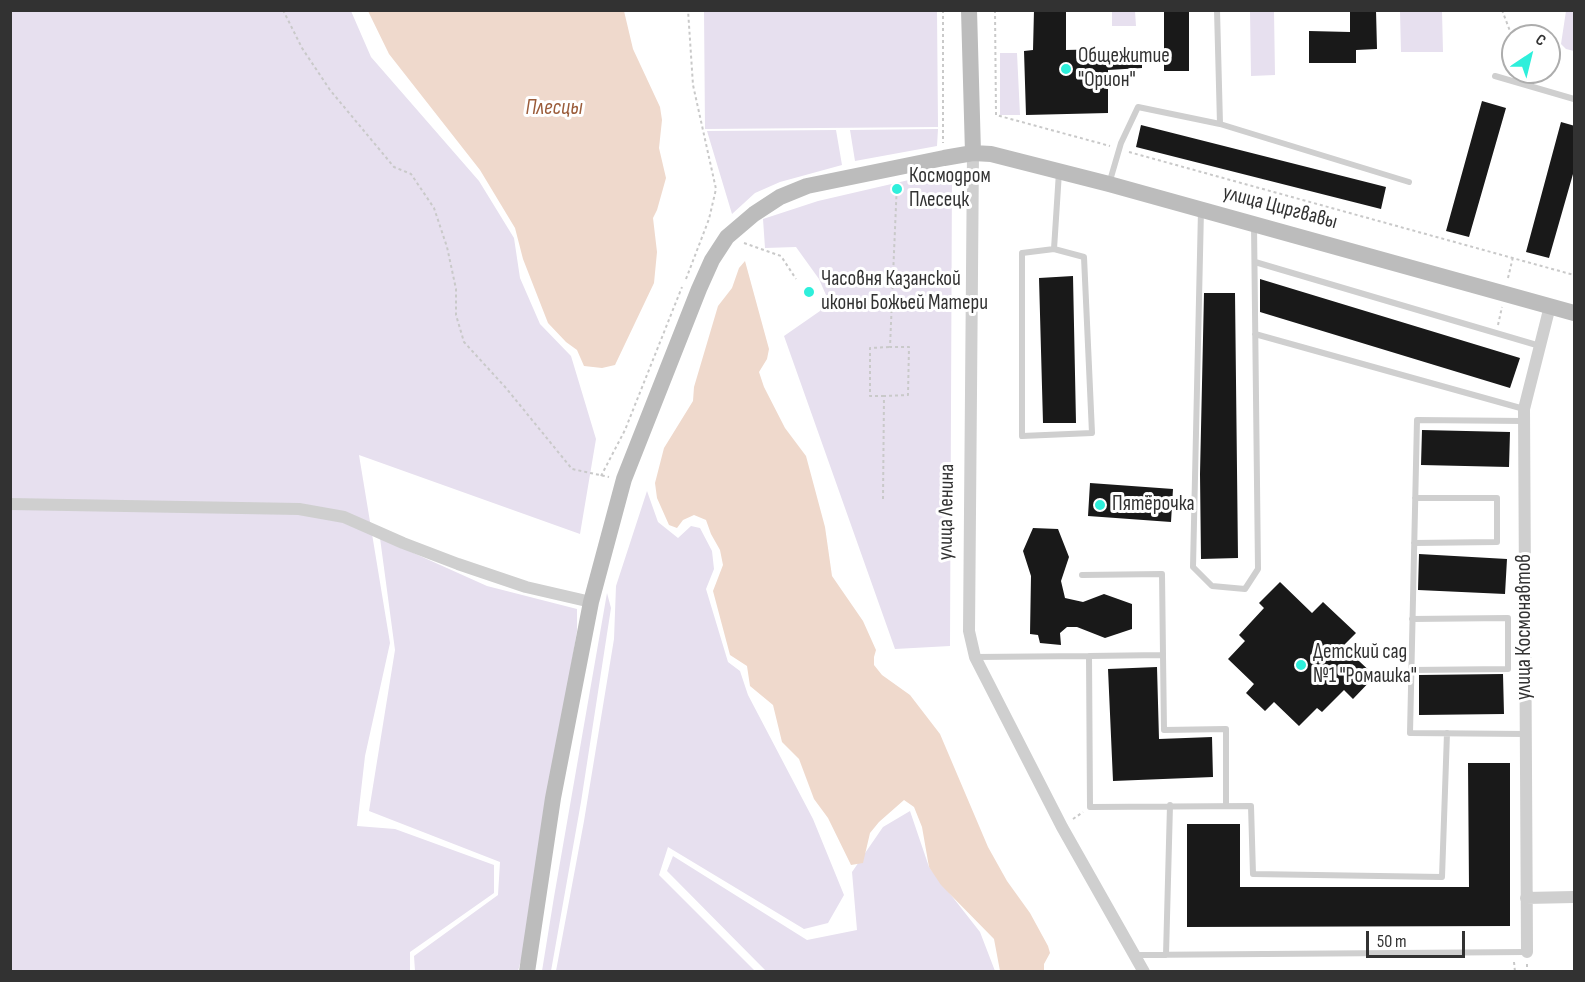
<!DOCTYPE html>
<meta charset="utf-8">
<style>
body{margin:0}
#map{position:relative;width:1585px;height:982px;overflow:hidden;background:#fff;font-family:"Sofia Sans Condensed",sans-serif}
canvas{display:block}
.frame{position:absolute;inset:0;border:12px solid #323232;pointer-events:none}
.north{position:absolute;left:1501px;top:24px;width:60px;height:60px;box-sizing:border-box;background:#fff;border:2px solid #adadad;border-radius:50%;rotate:35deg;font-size:16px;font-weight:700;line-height:24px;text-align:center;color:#323232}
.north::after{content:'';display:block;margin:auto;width:21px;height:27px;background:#2eefdb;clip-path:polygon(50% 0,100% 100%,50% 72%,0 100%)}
.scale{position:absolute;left:1366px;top:931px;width:99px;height:27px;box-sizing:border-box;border:3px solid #323232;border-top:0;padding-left:8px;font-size:18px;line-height:21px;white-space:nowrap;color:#323232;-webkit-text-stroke:4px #fff;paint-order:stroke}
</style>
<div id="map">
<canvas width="1585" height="982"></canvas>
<div class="frame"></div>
<div class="north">С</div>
<div class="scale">50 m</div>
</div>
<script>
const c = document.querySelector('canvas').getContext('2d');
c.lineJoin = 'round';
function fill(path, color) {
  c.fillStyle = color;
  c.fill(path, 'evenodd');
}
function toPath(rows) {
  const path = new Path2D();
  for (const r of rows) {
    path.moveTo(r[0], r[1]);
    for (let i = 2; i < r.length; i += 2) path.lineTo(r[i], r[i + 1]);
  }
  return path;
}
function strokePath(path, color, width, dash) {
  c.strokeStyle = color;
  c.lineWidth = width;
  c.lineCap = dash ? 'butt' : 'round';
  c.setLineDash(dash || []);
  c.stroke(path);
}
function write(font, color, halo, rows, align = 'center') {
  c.font = font + ' "Sofia Sans Condensed",sans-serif';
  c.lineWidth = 6;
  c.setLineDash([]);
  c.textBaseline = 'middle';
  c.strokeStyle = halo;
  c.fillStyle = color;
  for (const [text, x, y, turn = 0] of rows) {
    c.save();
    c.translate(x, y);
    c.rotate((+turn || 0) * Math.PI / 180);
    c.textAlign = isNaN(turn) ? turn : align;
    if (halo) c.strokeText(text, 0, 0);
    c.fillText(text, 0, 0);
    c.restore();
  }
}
const green = toPath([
 [10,11,351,11,371,57,479,181,514,238,520,278,540,324,571,356,596,439,580,534,359,455,390,643,365,756,357,826,395,829,494,865,494,893,410,952,410,971,11,971],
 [704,11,937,11,938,127,705,129],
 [1112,11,1135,11,1136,26,1112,26],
 [1250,11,1274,11,1275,75,1251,76],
 [1400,11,1442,11,1443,52,1401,52],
 [1566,11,1574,11,1574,51,1566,49,1561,44],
 [1000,53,1017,53,1020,115,1000,115],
 [938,129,937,146,855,161,850,130],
 [836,130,842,165,780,182,755,193,732,214,707,131],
 [952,170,950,646,895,649,784,336,820,311,826,295,819,279,796,247,765,248,763,219,818,201],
 [647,491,658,522,678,538,691,526,700,528,712,551,714,569,706,589,728,662,740,671,748,695,813,819,844,895,828,923,804,929,668,847,659,875,755,971,556,971,584,821,614,639,616,586],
 [380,538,487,586,577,609,577,631,522,957,518,971,415,971,414,956,498,895,500,862,369,811,395,650],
 [607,593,611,608,581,802,551,971,542,971,554,897],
 [910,811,929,867,980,932,995,971,766,971,667,871,673,856,807,940,857,930,852,872,883,827]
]);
const water = toPath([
 [368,11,624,11,633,49,660,107,662,120,659,148,666,178,657,210,653,218,657,252,654,283,615,365,602,368,584,366,577,350,566,342,548,323,523,259,515,228,480,170,389,54],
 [745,261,769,349,767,359,759,372,764,387,785,428,806,456,825,527,832,576,863,621,876,650,874,657,874,665,882,675,910,695,940,734,988,847,1007,881,1030,913,1048,946,1050,953,1044,964,1044,971,1000,971,994,939,941,885,929,867,922,827,914,807,904,800,879,822,870,833,863,863,851,865,828,818,814,799,799,759,782,742,773,705,750,686,747,666,730,655,713,591,723,565,720,550,711,534,706,520,694,515,683,520,677,528,669,525,657,498,655,483,664,448,693,401,694,387,718,306,732,288,739,268]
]);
const building = toPath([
 [1034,10,1066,10,1066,50,1107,49,1107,56,1142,55,1142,68,1108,70,1108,113,1026,115,1024,51,1033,50],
 [1164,10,1189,10,1189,71,1164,71],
 [1350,10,1376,10,1377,49,1356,50,1356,63,1309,63,1309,31,1350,32],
 [1482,101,1506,108,1469,237,1446,231],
 [1561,122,1575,126,1575,167,1549,258,1526,252],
 [1141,125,1386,187,1381,209,1136,147],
 [1073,276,1076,423,1043,423,1039,278],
 [1260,279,1520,358,1510,388,1260,312],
 [1204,293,1235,293,1238,558,1201,559,1200,474],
 [1422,430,1510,432,1509,467,1421,465],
 [1090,483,1173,489,1171,522,1088,516],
 [1033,528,1058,529,1069,557,1061,581,1065,598,1083,602,1104,594,1132,604,1132,629,1105,638,1077,627,1067,627,1060,633,1061,645,1040,643,1038,635,1030,634,1031,576,1023,551],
 [1419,554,1507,559,1505,594,1418,590],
 [1280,582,1312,613,1323,602,1356,633,1343,646,1375,676,1353,699,1344,690,1322,712,1317,708,1299,726,1274,702,1265,711,1246,693,1254,684,1228,659,1245,641,1239,635,1264,608,1259,603],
 [1157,667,1159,739,1212,737,1213,777,1113,781,1108,669],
 [1503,674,1504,714,1419,715,1419,675],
 [1468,763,1510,763,1510,926,1187,927,1187,824,1240,824,1240,887,1469,887]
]);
const path = toPath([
 [283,10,302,48,330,90,394,167,411,174,434,208,447,247,456,289,456,315,464,342,506,388,572,469,609,477],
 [943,10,943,143],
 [995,10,996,115,1110,146],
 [1502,10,1513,39],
 [1129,152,1574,275],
 [744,243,781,256,796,279],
 [1508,278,1513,257],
 [686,279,709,219,716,189,693,85,688,10],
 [1498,325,1502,307],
 [884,396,870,396,870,348,890,347],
 [601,476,625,430,682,287],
 [883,499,884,396,908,395,909,347,890,347,897,182],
 [1073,819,1083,812],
 [1514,962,1515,972],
 [1527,964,1527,972]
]);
const lane = toPath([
 [1495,76,1574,99],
 [1220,124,1409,182],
 [1109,184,1121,143,1138,107,1220,124,1217,10],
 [1201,210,1193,567,1212,586,1245,589,1258,569,1254,225],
 [1054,249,1084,257,1092,433,1022,436,1022,253,1054,249,1059,172],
 [1255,262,1540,346],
 [1255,334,1524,409],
 [1524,421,1417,420,1410,733,1526,734],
 [1414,543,1497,542,1497,498,1415,498],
 [1082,575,1162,574,1163,655],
 [975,657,1089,656],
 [1411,670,1508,669,1508,618,1412,619],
 [1226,806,1226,729,1164,730,1163,655,1089,656,1090,807,1251,806,1253,874,1442,877,1447,733],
 [1134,955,1527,952],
 [1166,955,1170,805]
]);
const street = toPath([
 [973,153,969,631,975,657,1062,827,1144,972],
 [10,504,299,509,344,517,403,543,458,564,526,587,591,602],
 [1526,898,1574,897],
 [1527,952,1524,409,1550,306]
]);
const secondary = toPath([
 [969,10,973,153],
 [527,972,553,798,591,602,624,479,699,289,712,260,727,237,754,214,780,197,807,186,944,158,973,153,991,154,1109,184,1574,313]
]);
const markers = [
 [1066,69,6,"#2eefdb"],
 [897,189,6,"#2eefdb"],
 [809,292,6,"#2eefdb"],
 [1100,505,6,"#2eefdb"],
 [1301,665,6,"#2eefdb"]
];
const poiNames = [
 ["Общежитие",1078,57],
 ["\"Орион\"",1078,81],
 ["Космодром",909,177],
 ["Плесецк",909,201],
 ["Часовня Казанской",821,280],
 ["иконы Божьей Матери",821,304],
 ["Пятёрочка",1112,505],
 ["Детский сад",1313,653],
 ["№1 \"Ромашка\"",1313,677]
];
const streetNames = [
 ["улица Циргвавы",1280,208,15],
 ["улица Ленина",947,512,-89],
 ["улица Космонавтов",1525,627,-90]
];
const waterNames = [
 ["Плесцы",554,108]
];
fill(green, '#e7e0ef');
fill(water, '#efd9cc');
fill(building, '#191919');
strokePath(path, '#c9c9c9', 2, [3, 3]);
strokePath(lane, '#cfcfcf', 6);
strokePath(street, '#cfcfcf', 12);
strokePath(secondary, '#bcbcbc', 16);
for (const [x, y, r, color] of markers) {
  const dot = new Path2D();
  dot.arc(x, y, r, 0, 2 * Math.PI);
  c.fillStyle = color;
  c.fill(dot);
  strokePath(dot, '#fff', 2);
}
write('21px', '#323232', '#fff', poiNames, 'left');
write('21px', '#323232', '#fff', streetNames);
write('italic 22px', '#9b5c3a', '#fff', waterNames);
</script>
